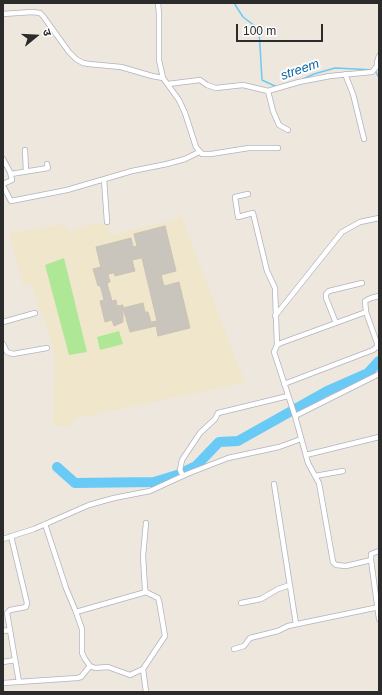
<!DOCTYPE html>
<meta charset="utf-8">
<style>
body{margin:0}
#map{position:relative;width:382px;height:695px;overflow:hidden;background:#eee7dd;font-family:Arial,"Noto Sans Devanagari",sans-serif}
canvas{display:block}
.frame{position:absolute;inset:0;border:4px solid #2b2b2b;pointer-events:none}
.north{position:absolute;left:16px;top:16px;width:40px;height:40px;-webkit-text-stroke:3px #fff;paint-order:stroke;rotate:72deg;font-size:11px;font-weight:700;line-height:16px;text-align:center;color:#2b2b2b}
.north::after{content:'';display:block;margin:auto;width:14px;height:18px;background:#2b2b2b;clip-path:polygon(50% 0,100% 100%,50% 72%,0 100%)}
.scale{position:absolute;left:236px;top:24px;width:87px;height:18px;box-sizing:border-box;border:2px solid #2b2b2b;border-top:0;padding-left:5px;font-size:12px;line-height:14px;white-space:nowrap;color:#2b2b2b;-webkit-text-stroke:3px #fff;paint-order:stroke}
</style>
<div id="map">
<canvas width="382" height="695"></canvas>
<div class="frame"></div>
<div class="north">उ</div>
<div class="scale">100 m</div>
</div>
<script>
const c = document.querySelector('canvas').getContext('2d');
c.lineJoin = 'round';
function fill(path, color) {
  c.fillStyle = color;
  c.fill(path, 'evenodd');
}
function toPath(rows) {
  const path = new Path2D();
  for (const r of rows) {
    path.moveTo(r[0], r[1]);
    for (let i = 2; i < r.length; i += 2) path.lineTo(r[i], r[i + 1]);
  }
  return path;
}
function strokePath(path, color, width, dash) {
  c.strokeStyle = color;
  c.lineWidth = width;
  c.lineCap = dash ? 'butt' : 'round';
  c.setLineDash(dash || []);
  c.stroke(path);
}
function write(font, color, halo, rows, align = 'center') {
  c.font = font + ' Arial,sans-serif';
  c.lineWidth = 4;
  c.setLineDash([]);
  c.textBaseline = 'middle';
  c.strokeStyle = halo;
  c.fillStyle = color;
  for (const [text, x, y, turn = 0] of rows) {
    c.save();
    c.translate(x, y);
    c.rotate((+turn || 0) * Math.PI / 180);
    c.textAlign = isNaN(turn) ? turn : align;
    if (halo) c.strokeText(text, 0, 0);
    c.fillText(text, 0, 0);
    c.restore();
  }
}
const education = toPath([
 [181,216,245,383,77,418,67,427,53,425,55,355,46,323,37,306,32,283,24,287,9,233,64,224,66,229,69,229,70,232,88,225,108,224,110,235,172,221]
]);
const green = toPath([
 [64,258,87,352,69,355,45,265],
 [119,331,123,344,100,350,97,337]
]);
const stream = toPath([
 [234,3,243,17,259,29,262,80,277,87],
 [303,79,314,74,335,68,375,70,379,78]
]);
const river = toPath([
 [57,467,75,483,154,482,177,475,196,466,219,442,238,441,327,391,368,373,379,361]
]);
const building = toPath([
 [165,226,176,271,161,275,164,286,179,282,190,328,158,336,156,326,130,332,123,308,143,303,145,312,148,312,151,322,157,321,142,258,132,260,135,271,115,276,113,269,102,272,96,247,131,238,133,247,137,246,134,234,165,226],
 [101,267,102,272,113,269,114,273,108,274,110,282,107,283,112,301,116,300,117,306,123,305,123,322,114,326,112,320,105,322,100,301,104,300,100,285,98,286,93,269,101,267]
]);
const street = toPath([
 [3,14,32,12,40,13,43,16,69,52,76,59,83,63,89,64,121,67,152,76,163,78,159,60,159,14,158,3],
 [345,74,353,94,364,139],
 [163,78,179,100,185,113,196,147,202,154,211,154,249,148,278,148],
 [168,84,200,80,207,85,216,88,243,85,268,91,273,111,279,125,288,130],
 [268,91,299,82,330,76,372,72,377,66,377,62,379,56],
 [25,150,26,171],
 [3,159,10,172,12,180,3,184],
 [11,174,48,168,47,164],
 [104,179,107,222],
 [3,186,11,201,67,190,132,171,167,164,185,159,199,152],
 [248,194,235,197,238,217,253,213,267,271,275,288,277,345],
 [379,296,371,298,365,301,366,312,281,343,277,345,274,352,295,416,308,463,319,483,333,562,336,565,346,566,371,560,379,619],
 [275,316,342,232,360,222,379,218],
 [3,322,35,313],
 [336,323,326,298,326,294,329,291,362,283],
 [3,344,7,352,13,354,47,348],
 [284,384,373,350,377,347,377,343,366,312],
 [295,416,379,374],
 [306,455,379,437],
 [183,476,180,470,182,460,200,433,215,419,218,413,288,396],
 [315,476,343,471],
 [274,484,296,624],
 [45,524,66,588,76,612,82,629,82,653,85,659,90,666,95,668,108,667,130,675,143,669,165,636,159,601,158,598,146,592,145,589,143,556,146,523],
 [11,536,27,603,26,607,10,610,7,613,19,682],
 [3,539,34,529,89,505,114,498,150,491,187,474,228,458,279,447,301,439],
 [371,560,371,554,379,551],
 [241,603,261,599,278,589,290,585],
 [76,612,146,592],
 [3,631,10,630],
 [234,649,244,646,250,638,278,631,288,626,379,607],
 [3,662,15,660],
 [143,669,146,692],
 [3,683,77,678,81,677,90,666]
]);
const waterNames = [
 ["streem",300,70,-19]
];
fill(education, '#f0e6cb');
fill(green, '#aee896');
strokePath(stream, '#6acaf6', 1.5);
strokePath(river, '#6acaf6', 10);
fill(building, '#c9c4bc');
strokePath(building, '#cac4b6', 1);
strokePath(street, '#b1b3c0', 6);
strokePath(street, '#fff', 4.5);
write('italic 13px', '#0567a6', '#fff', waterNames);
</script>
